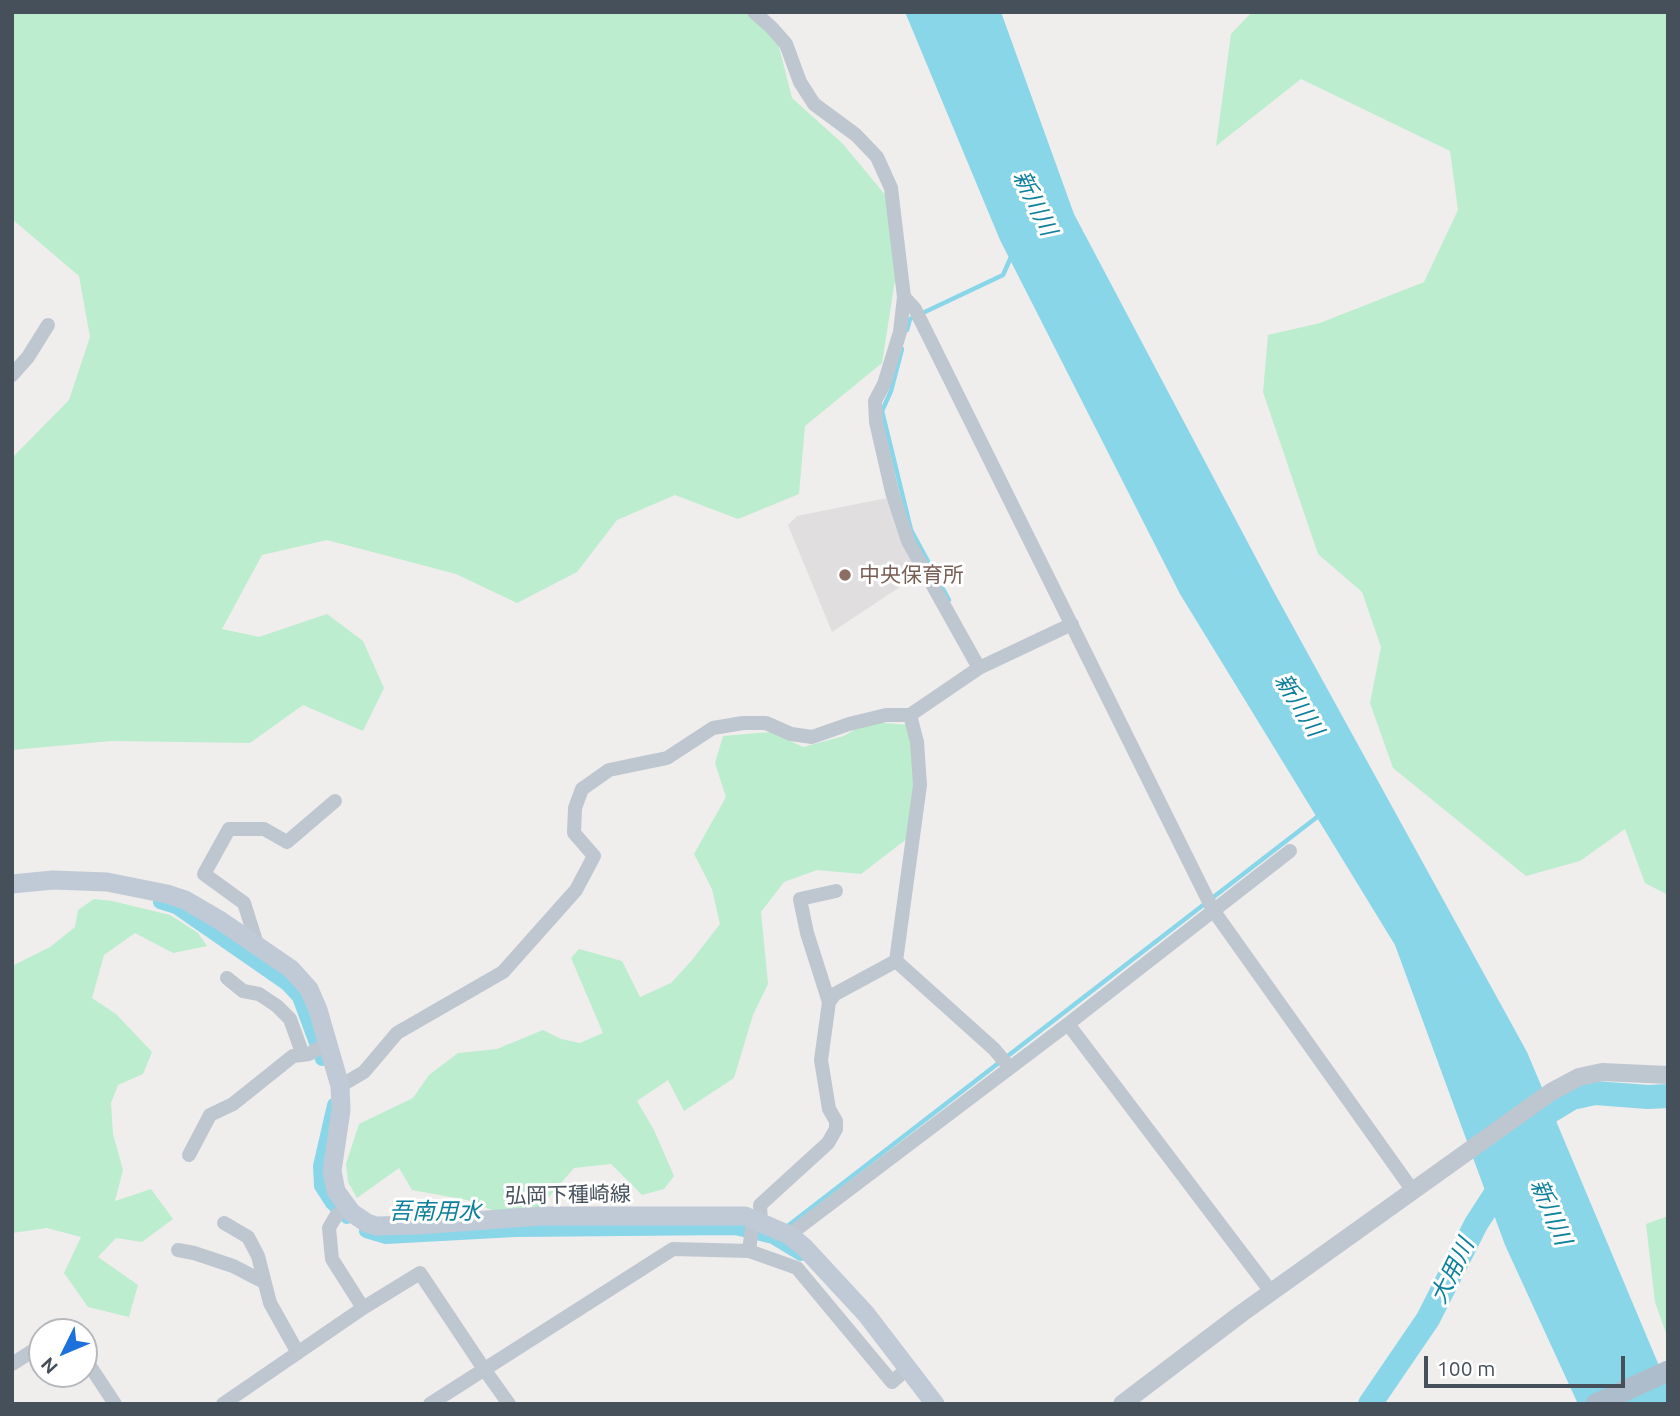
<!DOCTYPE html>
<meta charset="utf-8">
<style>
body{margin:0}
#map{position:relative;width:1680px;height:1416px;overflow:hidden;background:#f0eded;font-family:Ubuntu,sans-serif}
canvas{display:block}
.frame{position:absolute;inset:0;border:14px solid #46505a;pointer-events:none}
.north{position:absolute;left:28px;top:1318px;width:70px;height:70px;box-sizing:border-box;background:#fff;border:2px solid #b5b9bd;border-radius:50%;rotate:227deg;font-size:19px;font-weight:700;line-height:28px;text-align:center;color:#46505a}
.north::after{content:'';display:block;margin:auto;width:24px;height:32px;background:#1c71da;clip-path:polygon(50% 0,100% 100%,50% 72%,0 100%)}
.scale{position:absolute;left:1424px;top:1356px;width:201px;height:32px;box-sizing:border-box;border:4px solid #46505a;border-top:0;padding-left:9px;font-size:21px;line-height:24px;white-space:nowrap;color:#46505a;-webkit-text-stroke:5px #fff;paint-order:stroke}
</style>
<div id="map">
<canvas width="1680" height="1416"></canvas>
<div class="frame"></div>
<div class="north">N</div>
<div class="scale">100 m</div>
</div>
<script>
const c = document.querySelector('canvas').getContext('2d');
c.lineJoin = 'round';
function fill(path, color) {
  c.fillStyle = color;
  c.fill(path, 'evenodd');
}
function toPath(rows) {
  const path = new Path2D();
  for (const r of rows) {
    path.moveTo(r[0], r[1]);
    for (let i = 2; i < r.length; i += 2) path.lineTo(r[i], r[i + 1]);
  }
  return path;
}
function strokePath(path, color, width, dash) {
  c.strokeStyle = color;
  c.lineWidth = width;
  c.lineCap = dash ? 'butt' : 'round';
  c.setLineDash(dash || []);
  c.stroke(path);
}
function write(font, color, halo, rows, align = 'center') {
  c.font = font + ' Ubuntu,"Noto Sans JP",sans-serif';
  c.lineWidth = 6;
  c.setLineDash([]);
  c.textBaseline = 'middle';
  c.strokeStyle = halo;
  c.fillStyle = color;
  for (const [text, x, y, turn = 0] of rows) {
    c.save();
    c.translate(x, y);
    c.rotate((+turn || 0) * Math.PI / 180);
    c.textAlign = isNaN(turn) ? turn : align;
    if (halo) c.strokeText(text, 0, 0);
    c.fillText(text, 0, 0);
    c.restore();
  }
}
const education = toPath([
 [887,498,918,575,832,632,788,525,797,516]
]);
const green = toPath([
 [12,12,748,12,776,35,792,98,843,144,887,197,896,274,882,363,805,426,799,494,738,519,675,495,617,520,577,572,517,603,456,574,327,540,262,555,222,629,259,637,327,614,363,641,384,688,363,731,303,705,250,743,111,741,12,750,12,458,69,400,90,337,79,276,12,219],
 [1252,12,1668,12,1668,895,1645,883,1625,829,1580,861,1526,876,1393,768,1370,703,1381,647,1362,592,1318,554,1263,392,1268,335,1320,323,1424,282,1458,210,1450,151,1301,79,1216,146,1231,34],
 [868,722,910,725,916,750,914,809,908,838,861,874,817,870,784,882,761,912,768,984,753,1015,734,1078,684,1111,668,1080,637,1101,654,1130,674,1176,664,1189,642,1195,611,1164,574,1168,534,1214,494,1211,467,1200,412,1190,399,1168,357,1198,348,1182,346,1164,359,1124,413,1098,429,1075,458,1053,497,1049,543,1030,561,1039,580,1043,603,1033,571,958,579,949,622,961,640,997,671,983,692,960,720,924,712,889,694,854,726,797,715,763,723,736,771,732,803,747,844,736],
 [94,899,112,901,170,915,198,933,207,946,173,953,135,933,104,955,92,998,116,1014,152,1052,143,1074,118,1085,111,1103,113,1134,123,1170,115,1201,151,1189,173,1219,142,1242,116,1238,98,1257,138,1285,129,1317,88,1307,64,1273,81,1237,47,1228,12,1233,12,966,50,947,75,927,78,910],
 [1668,1216,1668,1339,1655,1302,1646,1224]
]);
const water = toPath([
 [905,12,1001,12,1074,214,1274,592,1527,1052,1668,1387,1668,1404,1578,1404,1505,1245,1395,945,1180,594,1000,240]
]);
const stream = toPath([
 [907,330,910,319,1003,275,1011,257],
 [902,349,891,391,882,411,911,530,949,600],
 [785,1228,1321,814]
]);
const canal = toPath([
 [160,902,176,907,287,984,299,997,322,1059],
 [334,1105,320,1166,321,1186,332,1203,347,1217],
 [366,1231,386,1237,515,1230,735,1228,773,1237,801,1254]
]);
const river = toPath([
 [1524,1127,1572,1098,1595,1093,1648,1097,1668,1096],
 [1370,1404,1428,1319,1476,1224,1507,1176]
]);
const minor = toPath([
 [754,12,771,27,786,44,800,82,814,104,856,135,877,157,891,188,904,297,900,332,884,384,875,401,876,422,892,492,908,541,979,668,910,715,917,742,920,785,896,961,835,994,829,1002,821,1060,829,1109,836,1121,836,1129,828,1143,760,1205,761,1223],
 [904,297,915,309,1213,910,1413,1191],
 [12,375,28,357,48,325],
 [979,668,1072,624],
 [257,944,244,903,204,874,229,829,264,829,287,842,335,801],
 [896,961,994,1049,1010,1068],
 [227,978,243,991,259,994,277,1006,290,1019,303,1055],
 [829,1002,807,933,800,899,836,891],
 [1068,1024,1272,1293],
 [340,1086,364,1072,397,1033,503,972,576,890,594,856,574,833,575,808,582,789,609,770,667,758,713,728,743,723,766,723,791,734,812,737,849,724,886,715,910,715],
 [189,1155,210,1115,233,1104,293,1056,309,1054,329,1042],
 [346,1207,336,1216,329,1228,332,1259,363,1308],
 [224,1223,248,1237,258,1256,270,1303,298,1353],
 [789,1235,1068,1024,1290,851],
 [178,1250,194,1253,233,1266,264,1282],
 [749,1251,753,1220],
 [62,1332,66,1330,67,1332],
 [84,1357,115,1404],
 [12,1364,42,1345],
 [223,1404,363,1308,420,1273,484,1369,509,1404],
 [430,1404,673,1249,749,1251,797,1268,892,1382,908,1368]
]);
const tertiary = toPath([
 [1122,1404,1242,1313,1551,1092,1579,1077,1602,1072,1668,1075]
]);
const secondary = toPath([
 [12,884,53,880,107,882,167,894,185,900,221,921,291,969,309,989,318,1010,340,1086,341,1110,332,1171,336,1191,352,1213,367,1223,376,1226,418,1225,541,1216,745,1216,789,1235,804,1247,866,1314,935,1404]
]);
const primary = toPath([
 [1596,1404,1668,1371]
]);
const markers = [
 [845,575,7,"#8d6e63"]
];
const educationNames = [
 ["中央保育所",859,575]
];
const streetNames = [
 ["弘岡下種崎線",568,1195,-1]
];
const waterNames = [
 ["新川川",1035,203,64],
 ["新川川",1299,705,58],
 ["吾南用水",435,1211],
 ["新川川",1551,1212,67],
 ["大用川",1452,1271,-64]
];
fill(education, '#e1dedf');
fill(green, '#bbedce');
fill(water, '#89d6e9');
strokePath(stream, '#89d6e9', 4.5);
strokePath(canal, '#89d6e9', 14);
strokePath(river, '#89d6e9', 24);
strokePath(minor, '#bec7cf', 14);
strokePath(tertiary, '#bec7cf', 18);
strokePath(secondary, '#bfcad6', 19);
strokePath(primary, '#adbdcc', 21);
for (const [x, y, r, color] of markers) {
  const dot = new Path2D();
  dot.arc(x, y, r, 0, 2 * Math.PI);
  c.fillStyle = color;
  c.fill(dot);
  strokePath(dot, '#fff', 2.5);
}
write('21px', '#785e54', '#fff', educationNames, 'left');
write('21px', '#46505a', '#fff', streetNames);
write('italic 23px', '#0f809c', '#fff', waterNames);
</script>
